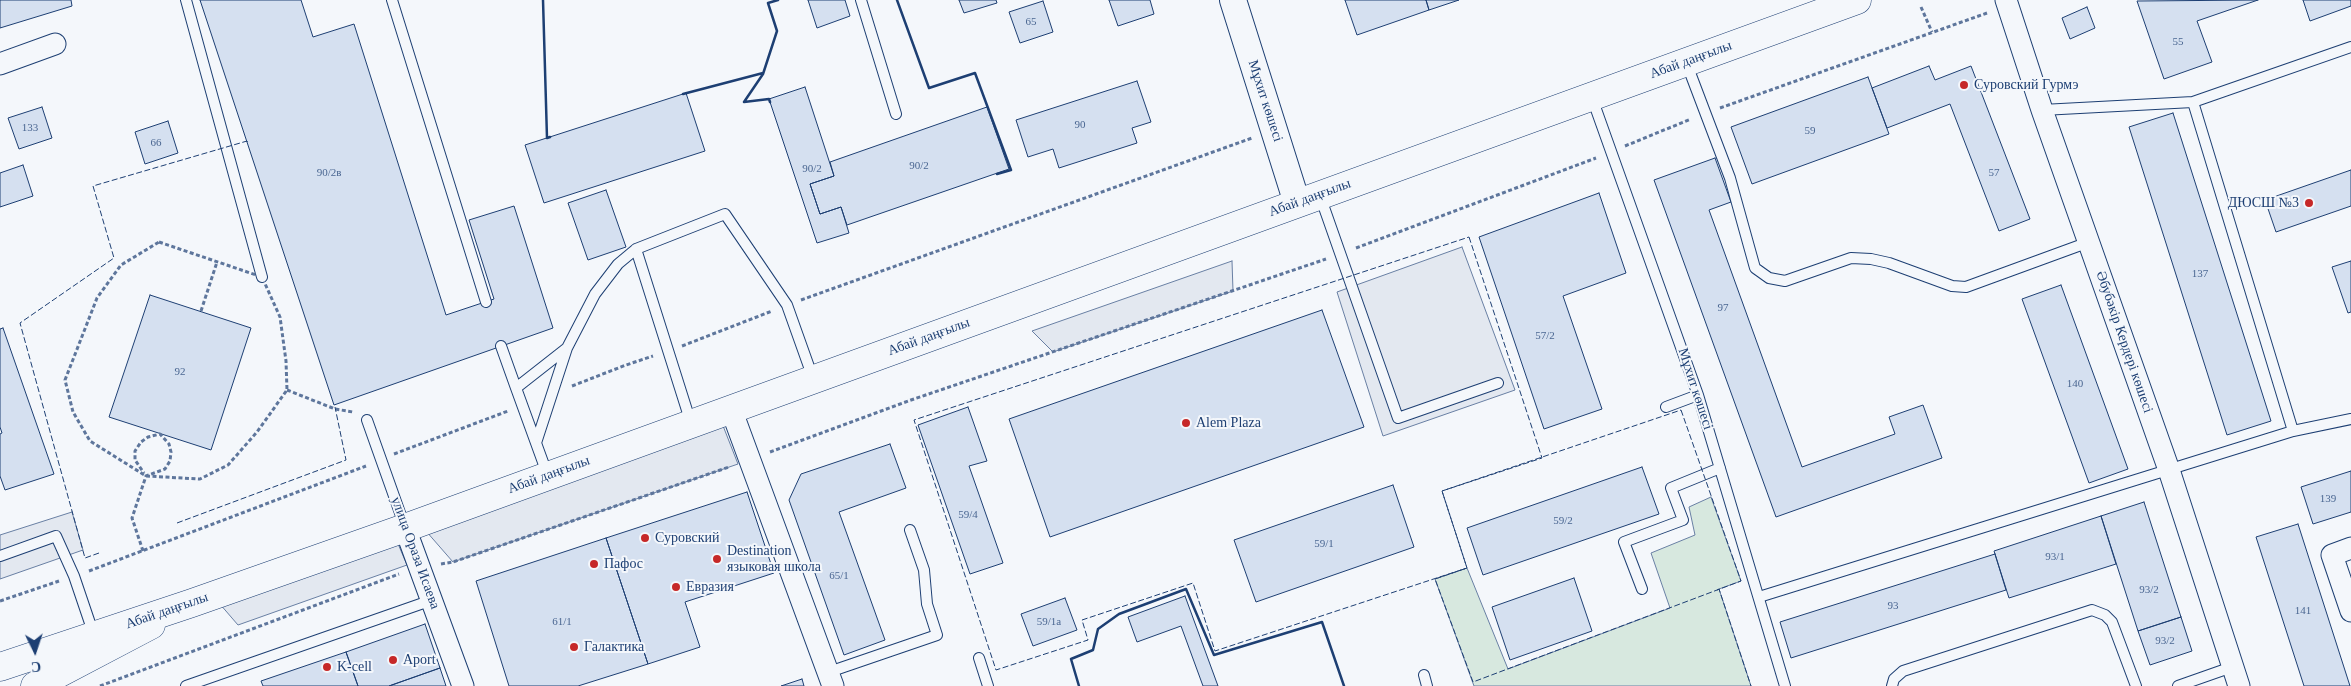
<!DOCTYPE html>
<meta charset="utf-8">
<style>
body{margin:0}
#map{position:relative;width:2351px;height:686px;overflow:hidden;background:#f4f7fb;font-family:"Times New Roman",serif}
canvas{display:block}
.north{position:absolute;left:10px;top:626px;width:50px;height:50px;-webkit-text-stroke:4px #f4f7fb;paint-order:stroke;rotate:176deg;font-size:14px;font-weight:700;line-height:20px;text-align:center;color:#1d3f73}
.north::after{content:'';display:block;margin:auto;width:18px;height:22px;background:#1d3f73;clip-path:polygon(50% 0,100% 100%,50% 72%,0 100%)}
</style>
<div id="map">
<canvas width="2351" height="686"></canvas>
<div class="north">С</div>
</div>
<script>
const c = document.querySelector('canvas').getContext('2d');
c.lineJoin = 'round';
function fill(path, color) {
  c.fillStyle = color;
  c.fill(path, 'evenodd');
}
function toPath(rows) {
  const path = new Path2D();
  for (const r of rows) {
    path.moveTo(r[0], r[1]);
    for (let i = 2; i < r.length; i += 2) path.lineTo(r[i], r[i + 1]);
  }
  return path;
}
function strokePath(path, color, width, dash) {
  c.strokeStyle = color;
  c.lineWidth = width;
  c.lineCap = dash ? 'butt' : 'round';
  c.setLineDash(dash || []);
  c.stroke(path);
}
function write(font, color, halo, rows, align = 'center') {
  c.font = font + ' "Times New Roman",serif';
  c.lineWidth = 4;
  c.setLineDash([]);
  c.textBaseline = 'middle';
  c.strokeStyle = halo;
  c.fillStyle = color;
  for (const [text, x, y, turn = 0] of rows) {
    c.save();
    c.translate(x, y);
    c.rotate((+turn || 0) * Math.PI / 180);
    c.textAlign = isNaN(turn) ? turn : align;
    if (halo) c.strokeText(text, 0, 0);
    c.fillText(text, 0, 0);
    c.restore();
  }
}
const green = toPath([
 [1711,497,1741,581,1719,589,1751,686,1474,686,1435,579,1467,568,1508,669,1670,608,1651,553,1695,535,1689,507,1711,497]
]);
const parking = toPath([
 [1462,247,1515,390,1383,436,1337,292,1462,247],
 [1232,261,1233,291,1053,352,1032,331,1232,261],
 [718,413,738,464,453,562,419,523,718,413],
 [72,512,83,550,0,579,0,535,72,512],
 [393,532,407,565,238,625,213,596,393,532]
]);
const building = toPath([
 [0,0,71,0,72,6,0,28,0,0],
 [200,0,301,0,313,37,354,24,446,315,494,299,469,220,514,206,553,328,334,405,200,0],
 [808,0,845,0,850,16,817,28,808,0],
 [959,0,996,0,997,3,964,13,959,0],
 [1109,0,1150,0,1154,14,1118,26,1109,0],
 [1345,0,1426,0,1429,10,1357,35,1345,0],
 [1426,0,1459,0,1429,10,1426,0],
 [2258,0,2197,21,2212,62,2164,79,2137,1,2258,0],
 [2303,0,2351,0,2351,6,2310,21,2303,0],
 [1043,1,1053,32,1020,43,1009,12,1043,1],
 [2087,7,2095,28,2070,39,2062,18,2087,7],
 [1929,66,1935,80,1971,66,2030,219,1999,231,1950,104,1887,128,1872,88,1929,66],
 [1868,77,1889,134,1752,184,1731,127,1868,77],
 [1137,81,1151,122,1132,128,1137,143,1059,168,1053,149,1028,157,1016,120,1137,81],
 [805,87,834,176,810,184,820,214,841,207,849,233,817,243,769,99,805,87],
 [686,93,705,151,544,203,525,145,686,93],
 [42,107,52,138,19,149,8,118,42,107],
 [987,107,1009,169,847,225,841,207,820,214,810,184,834,176,830,162,987,107],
 [2173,113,2271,421,2227,435,2129,127,2173,113],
 [168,121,178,153,145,164,135,132,168,121],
 [1715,158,1731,202,1709,210,1802,467,1895,434,1889,417,1923,405,1942,458,1776,517,1654,180,1715,158],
 [23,165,33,196,0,207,0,173,23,165],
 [2351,170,2351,206,2276,232,2265,200,2351,170],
 [606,190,626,247,588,260,568,203,606,190],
 [1599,193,1626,273,1563,296,1602,409,1544,429,1479,237,1599,193],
 [2351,261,2351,312,2348,313,2332,267,2351,261],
 [2061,285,2128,469,2089,483,2022,299,2061,285],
 [150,295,251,328,211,450,109,417,150,295],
 [1322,310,1364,427,1050,537,1009,419,1322,310],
 [3,328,54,474,5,490,0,476,0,434,2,433,0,427,0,329,3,328],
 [968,407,987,461,969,466,1003,563,970,574,918,425,968,407],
 [890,444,906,488,839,512,885,640,844,655,789,500,801,474,890,444],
 [1642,467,1659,514,1483,575,1467,528,1642,467],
 [2351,471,2351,512,2313,524,2301,487,2351,471],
 [1393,485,1414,547,1256,602,1234,540,1393,485],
 [747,492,774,573,685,602,700,647,648,664,606,538,747,492],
 [2144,502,2181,617,2138,631,2101,516,2144,502],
 [2101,516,2116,564,2009,598,1994,551,2101,516],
 [2298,524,2350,686,2304,686,2256,537,2298,524],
 [606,538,648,664,578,686,509,686,476,581,606,538],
 [1995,554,2006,590,1791,658,1780,622,1995,554],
 [1574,578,1592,631,1510,660,1492,607,1574,578],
 [1185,596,1218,686,1203,686,1181,626,1137,642,1128,617,1185,596],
 [1065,598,1077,630,1033,646,1021,614,1065,598],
 [2181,617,2192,651,2150,665,2138,631,2181,617],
 [425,624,440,668,389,686,358,686,346,652,425,624],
 [346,652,358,686,263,686,261,681,346,652],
 [440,668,446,686,389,686,440,668],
 [802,679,804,686,781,686,802,679]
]);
const path = toPath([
 [1921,7,1932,32],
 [1720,108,1987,13],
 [1625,146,1691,119],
 [159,242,262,277,280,317,286,361,287,390,257,432,228,465,200,479,146,476,90,441,73,412,65,380,97,298,121,265,159,242],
 [1356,248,1596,158],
 [801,300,1252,138],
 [201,311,217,262],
 [682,346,772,311],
 [572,386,626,365,653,356],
 [287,390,335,409,353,412],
 [770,452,911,400,1326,259],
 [394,454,508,411],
 [143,551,132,518,146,476,165,469,170,461,171,452,169,444,160,434,148,437,141,442,135,451,135,460,144,473],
 [441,564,453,562,729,467],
 [89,571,366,466],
 [0,601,59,581],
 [100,686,399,574]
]);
const service = toPath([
 [186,0,262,277],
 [392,0,486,302],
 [861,0,896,114],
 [1686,62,1730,178,1755,268,1769,278,1785,281,1851,258,1871,259,1889,263,1952,286,1966,287,2089,242],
 [1592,98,1698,395,1785,686],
 [2042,110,2193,102,2351,47],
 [1320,196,1398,418,1498,383],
 [501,346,516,388],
 [1666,407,1698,395],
 [367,420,405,527],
 [691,423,636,249,725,214,787,305,813,378],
 [2293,431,2351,419],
 [536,443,567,348],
 [548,476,516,388,567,348,595,294,618,264,636,249],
 [0,556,56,536,74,576,94,635],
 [1642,589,1624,542,1683,520,1671,488,1720,468],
 [1759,597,2293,431,2193,102],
 [979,658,988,686],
 [829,672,937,635,927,604,924,570,910,530],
 [1424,675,1427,686],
 [186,686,432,600],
 [1892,686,1894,679,1903,671,2092,610,2105,615,2112,622,2136,686],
 [2178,686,2232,667]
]);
const minor = toPath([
 [2006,0,2042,110,2169,470,2239,686],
 [0,64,55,44],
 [731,409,833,686],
 [405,528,463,686],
 [2351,548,2332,555,2351,611]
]);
const tertiary = toPath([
 [1233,0,1297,203]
]);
const secondary = toPath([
 [35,686,151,625]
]);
const primary = toPath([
 [0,667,192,603,405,528,1857,0]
]);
const fence = toPath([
 [1469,237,1542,458,1442,491,1467,568,1215,651,1193,583,1082,620,1088,640,996,670,914,420,1469,237],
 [1681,410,1741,581,1473,682,1435,579,1467,568,1442,491,1681,410],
 [177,523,346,460,335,407],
 [99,553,85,558,20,323,114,258,93,186,247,141,248,144],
 [1717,590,1719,589,1751,686]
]);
const wall = toPath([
 [543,0,547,138,550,137],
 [897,0,929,88,975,73,1011,170,997,174],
 [683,94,763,73],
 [770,102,769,99,744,102,763,74,777,31,768,3,778,0],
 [1079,686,1071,659,1093,650,1098,629,1119,614,1186,589,1214,655,1322,622,1344,686]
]);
const markers = [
 [1964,85,5,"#c62828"],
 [2309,203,5,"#c62828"],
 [1186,423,5,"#c62828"],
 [645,538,5,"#c62828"],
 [717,559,5,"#c62828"],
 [594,564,5,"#c62828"],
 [676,587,5,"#c62828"],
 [574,647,5,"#c62828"],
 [393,660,5,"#c62828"],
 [327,667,5,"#c62828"]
];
const numberNames = [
 ["65",1031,22],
 ["55",2178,42],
 ["90",1080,125],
 ["133",30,128],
 ["59",1810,131],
 ["66",156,143],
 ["90/2",919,166],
 ["90/2",812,169],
 ["90/2в",329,173],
 ["57",1994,173],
 ["137",2200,274],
 ["97",1723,308],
 ["57/2",1545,336],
 ["92",180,372],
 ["140",2075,384],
 ["139",2328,499],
 ["59/4",968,515],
 ["59/2",1563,521],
 ["59/1",1324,544],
 ["93/1",2055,557],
 ["65/1",839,576],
 ["93/2",2149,590],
 ["93",1893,606],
 ["141",2303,611],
 ["61/1",562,622],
 ["59/1а",1049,622],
 ["93/2",2165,641]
];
const streetNames = [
 ["Абай даңғылы",1691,60,-20],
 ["Мұхит көшесі",1265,101,72],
 ["Абай даңғылы",1310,198,-20],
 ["Абай даңғылы",929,337,-20],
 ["Әбубәкір Кердері көшесі",2124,342,71],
 ["Мұхит көшесі",1695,389,72],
 ["Абай даңғылы",549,475,-20],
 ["улица Ораза Исаева",415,553,70],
 ["Абай даңғылы",167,611,-19]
];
const poiNames = [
 ["Суровский Гурмэ",1974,85],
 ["ДЮСШ №3",2299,203,"right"],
 ["Alem Plaza",1196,423],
 ["Суровский",655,538],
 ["Destination",727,551],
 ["языковая школа",727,567],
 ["Пафос",604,564],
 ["Евразия",686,587],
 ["Галактика",584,647],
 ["Aport",403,660],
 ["K-cell",337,667]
];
fill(green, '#d7e8df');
strokePath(green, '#687fa3', 1);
fill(parking, '#e3e8f0');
strokePath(parking, '#687fa3', 1);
fill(building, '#d5e0f0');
strokePath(building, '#1d3f73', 1);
strokePath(service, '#1d3f73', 12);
strokePath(minor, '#1d3f73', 23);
strokePath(tertiary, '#1d3f73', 28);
strokePath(secondary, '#1d3f73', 29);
strokePath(primary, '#1d3f73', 29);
strokePath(path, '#5e769c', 3, [4, 2.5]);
strokePath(service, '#f4f7fb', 10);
strokePath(minor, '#f4f7fb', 21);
strokePath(tertiary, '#f4f7fb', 26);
strokePath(secondary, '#f4f7fb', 28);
strokePath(primary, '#f4f7fb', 28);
strokePath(fence, '#1d3f73', 1, [6, 2.5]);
strokePath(wall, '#1d3f73', 2.5);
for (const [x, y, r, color] of markers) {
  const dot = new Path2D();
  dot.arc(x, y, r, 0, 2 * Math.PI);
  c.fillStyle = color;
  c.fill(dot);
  strokePath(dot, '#f4f7fb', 2);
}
write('11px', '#4b6792', null, numberNames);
write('14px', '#1d3f73', '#f4f7fb', streetNames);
write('14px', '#1d3f73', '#f4f7fb', poiNames, 'left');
</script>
